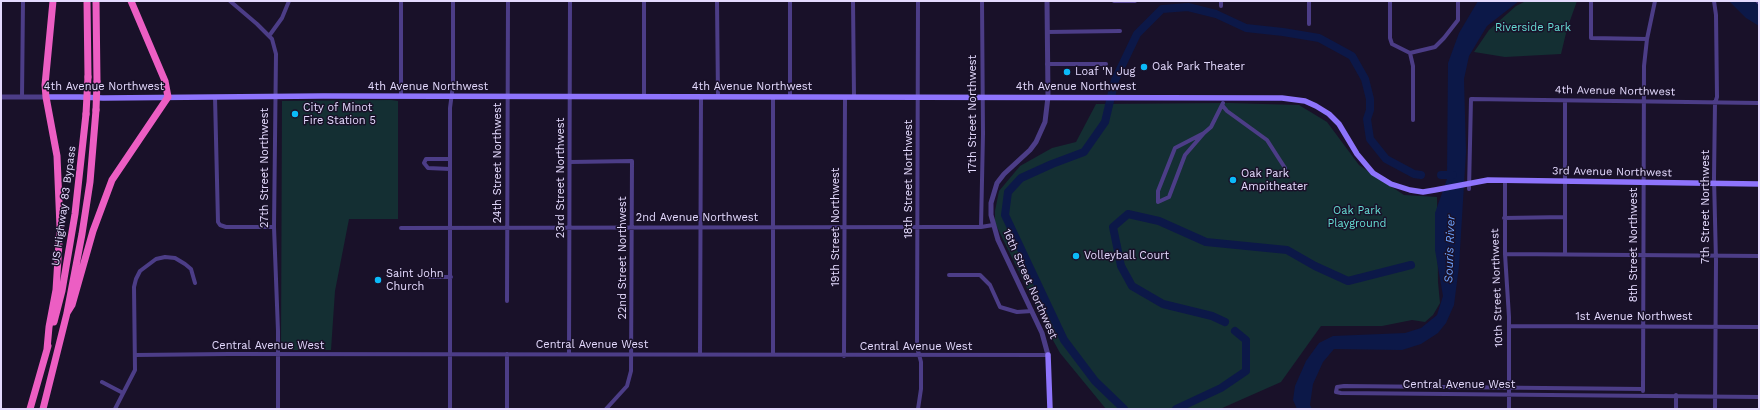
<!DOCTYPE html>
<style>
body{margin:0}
#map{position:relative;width:1760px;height:410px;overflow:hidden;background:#191129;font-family:"Work Sans",sans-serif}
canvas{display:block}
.frame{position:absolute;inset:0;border:2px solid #e4dafe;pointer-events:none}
</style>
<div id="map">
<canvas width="1760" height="410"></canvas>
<div class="frame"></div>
</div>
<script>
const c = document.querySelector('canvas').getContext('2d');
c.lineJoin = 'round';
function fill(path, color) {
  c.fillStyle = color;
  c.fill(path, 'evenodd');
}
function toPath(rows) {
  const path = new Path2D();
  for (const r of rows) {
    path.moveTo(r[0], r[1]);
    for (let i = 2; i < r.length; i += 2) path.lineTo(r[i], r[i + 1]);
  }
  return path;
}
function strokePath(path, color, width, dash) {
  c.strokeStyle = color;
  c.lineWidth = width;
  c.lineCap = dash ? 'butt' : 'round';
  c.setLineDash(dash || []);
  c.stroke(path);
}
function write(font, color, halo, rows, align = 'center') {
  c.font = font + ' "Work Sans",sans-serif';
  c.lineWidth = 3;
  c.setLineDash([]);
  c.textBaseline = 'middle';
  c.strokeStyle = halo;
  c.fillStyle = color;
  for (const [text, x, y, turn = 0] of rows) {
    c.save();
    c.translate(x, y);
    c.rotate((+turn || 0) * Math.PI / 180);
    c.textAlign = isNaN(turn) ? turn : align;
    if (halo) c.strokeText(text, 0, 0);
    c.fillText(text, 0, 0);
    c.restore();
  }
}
const green = toPath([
 [1526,1,1577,1,1567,29,1561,54,1505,57,1474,52,1489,30,1516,6],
 [391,100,398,101,398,219,349,219,335,291,331,350,285,350,281,347,282,101],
 [1229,103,1299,105,1327,122,1359,165,1404,195,1437,197,1438,282,1440,303,1433,315,1425,322,1412,320,1382,326,1321,326,1281,382,1220,409,1106,409,1060,353,1048,331,995,223,995,211,999,191,1020,166,1052,148,1076,142,1096,104]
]);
const water = toPath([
 [1478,1,1519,1,1487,26,1469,56,1464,79,1466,152,1459,266,1454,305,1446,323,1438,333,1421,344,1402,350,1334,349,1323,362,1313,384,1310,405,1312,409,1297,409,1293,400,1295,386,1306,361,1319,343,1333,336,1405,333,1421,328,1437,315,1443,296,1435,250,1435,213,1447,179,1448,63,1459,33],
 [1729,1,1753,1,1759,4,1759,26,1746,18]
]);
const river = toPath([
 [1441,175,1453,175],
 [1225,322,1212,316,1163,304,1132,286,1121,266,1113,227,1128,214,1159,221,1206,242,1287,250,1315,266,1348,281,1411,265],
 [1124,409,1095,381,1064,340,1005,215,1008,192,1021,178,1052,164,1084,152,1105,122,1115,80,1137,34,1162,9,1188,7,1216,14,1246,28,1283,32,1319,38,1352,56,1365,79,1370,99,1370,110,1367,119,1370,139,1386,159,1414,174,1421,175],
 [1176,409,1221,388,1246,371,1246,340,1235,331]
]);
const minor = toPath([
 [230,1,257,24,272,39,276,54,274,227,278,331,278,409],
 [644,1,644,97],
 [717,1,718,97],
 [790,1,790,97],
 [853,1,854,97],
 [1114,1,1135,1],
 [1221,1,1221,6],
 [1309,1,1309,24],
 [1390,1,1390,38,1392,44,1410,53,1413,66,1413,120],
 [1591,1,1591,38,1647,39],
 [1714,1,1716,15,1717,97,1715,103,1714,178,1716,261,1715,409],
 [1047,32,1120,31],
 [269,36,282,18,289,1],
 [1410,53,1435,47,1444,38,1458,20,1458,1],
 [1047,64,1106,64],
 [401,96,401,1],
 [22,97,23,1],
 [215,97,218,222,220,225,226,227,274,227],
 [773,97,773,355],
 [1565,101,1565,254],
 [1222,105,1227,111,1267,140,1285,168],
 [1204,133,1185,155,1169,197,1158,202,1158,191,1175,148,1204,133],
 [1204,133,1211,127,1223,103],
 [450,159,426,159,424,163,428,168,450,169],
 [570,162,632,161,631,371,627,386,606,409],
 [1505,181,1505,254,1509,317,1509,409],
 [1469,189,1471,99,1759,103],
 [1504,218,1565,217],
 [981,227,983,134,982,1],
 [401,228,941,227,981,227,993,225],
 [1505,254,1759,256],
 [949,275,980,275,990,285,1000,307,1017,312,1032,311],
 [430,277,451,277],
 [507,301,508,1],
 [1509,326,1759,327],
 [569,354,570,1],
 [135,355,229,354,1048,355],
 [700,355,701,97],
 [844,356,845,98],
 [102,382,123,393],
 [1643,389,1344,386,1337,387,1336,392,1341,393,1759,397],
 [1643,391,1644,66,1647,39,1655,1],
 [1676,395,1676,409],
 [115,409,135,370,134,287,136,279,140,271,156,259,165,257,175,258,185,264,191,269,195,283],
 [450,409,450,108,453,85,453,1],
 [507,409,507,354],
 [918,409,921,389,921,362,917,347,918,1]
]);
const tertiary = toPath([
 [1047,1,1048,97,1045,122,1036,142,1030,150,1004,174,997,183,991,203,991,215,998,240,1042,333,1048,355],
 [1758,1,1759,2],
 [1,97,46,97]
]);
const secondary = toPath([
 [46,97,80,97,103,98,323,96,1282,98,1305,101,1316,106,1329,114,1339,124,1357,154,1373,173,1391,184,1410,190,1423,192,1435,190,1488,180,1759,184],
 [1048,355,1050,409]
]);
const trunk = toPath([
 [87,1,88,77],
 [96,1,97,82],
 [67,313,72,305,93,231,112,180,168,97,165,81,131,1],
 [54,322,62,291,75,214,86,114],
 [47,349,49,327,56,290,60,227,57,156,46,97,45,85,53,1],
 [30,409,48,346],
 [43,409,67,313,82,234,90,182,96,110]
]);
const trunkBridge = toPath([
 [96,110,97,82],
 [86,114,88,77]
]);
const markers = [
 [1144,67,4,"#0bbaf9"],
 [1067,72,4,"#0bbaf9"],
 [295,114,4,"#0bbaf9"],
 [1233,180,4,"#0bbaf9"],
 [1076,256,4,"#0bbaf9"],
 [378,280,4,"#0bbaf9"]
];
const parkNames = [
 ["Riverside Park",1533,28],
 ["Oak Park",1357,211],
 ["Playground",1357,224]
];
const poiNames = [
 ["Oak Park Theater",1152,67],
 ["Loaf 'N Jug",1075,72],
 ["City of Minot",303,108],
 ["Fire Station 5",303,121],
 ["Oak Park",1241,174],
 ["Ampitheater",1241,187],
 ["Volleyball Court",1084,256],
 ["Saint John",386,274],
 ["Church",386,287]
];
const streetNames = [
 ["4th Avenue Northwest",104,87],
 ["4th Avenue Northwest",428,87],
 ["4th Avenue Northwest",752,87],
 ["4th Avenue Northwest",1076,87],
 ["4th Avenue Northwest",1615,91,1],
 ["17th Street Northwest",973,114,-90],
 ["24th Street Northwest",498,163,-90],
 ["27th Street Northwest",265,168,-90],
 ["3rd Avenue Northwest",1612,172,1],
 ["23rd Street Northwest",561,178,-90],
 ["18th Street Northwest",909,179,-90],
 ["US Highway 83 Bypass",64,206,-82],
 ["7th Street Northwest",1706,207,-90],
 ["2nd Avenue Northwest",697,218],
 ["19th Street Northwest",836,227,-90],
 ["8th Street Northwest",1634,245,-90],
 ["22nd Street Northwest",623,258,-90],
 ["16th Street Northwest",1030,284,66],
 ["10th Street Northwest",1497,288,-92],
 ["1st Avenue Northwest",1634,317],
 ["Central Avenue West",592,345],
 ["Central Avenue West",268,346],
 ["Central Avenue West",916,347],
 ["Central Avenue West",1459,385]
];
const waterNames = [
 ["Souris River",1450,249,-88]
];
fill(green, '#142f33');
fill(water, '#0c1848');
strokePath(river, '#0c1848', 8);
strokePath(minor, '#4c3d87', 4);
strokePath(tertiary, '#4c3d87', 5);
strokePath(secondary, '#8e74fc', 5.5);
strokePath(trunk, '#ec5ec3', 7);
strokePath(trunkBridge, '#ec5ec3', 7);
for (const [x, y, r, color] of markers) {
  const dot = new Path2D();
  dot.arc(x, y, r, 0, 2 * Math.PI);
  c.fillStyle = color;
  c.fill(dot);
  strokePath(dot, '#191129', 1.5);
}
write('11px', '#66ded4', '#191129', parkNames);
write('11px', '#e4dafe', '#191129', poiNames, 'left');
write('11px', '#e4dafe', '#191129', streetNames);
write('italic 12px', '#6ba1fc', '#191129', waterNames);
</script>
